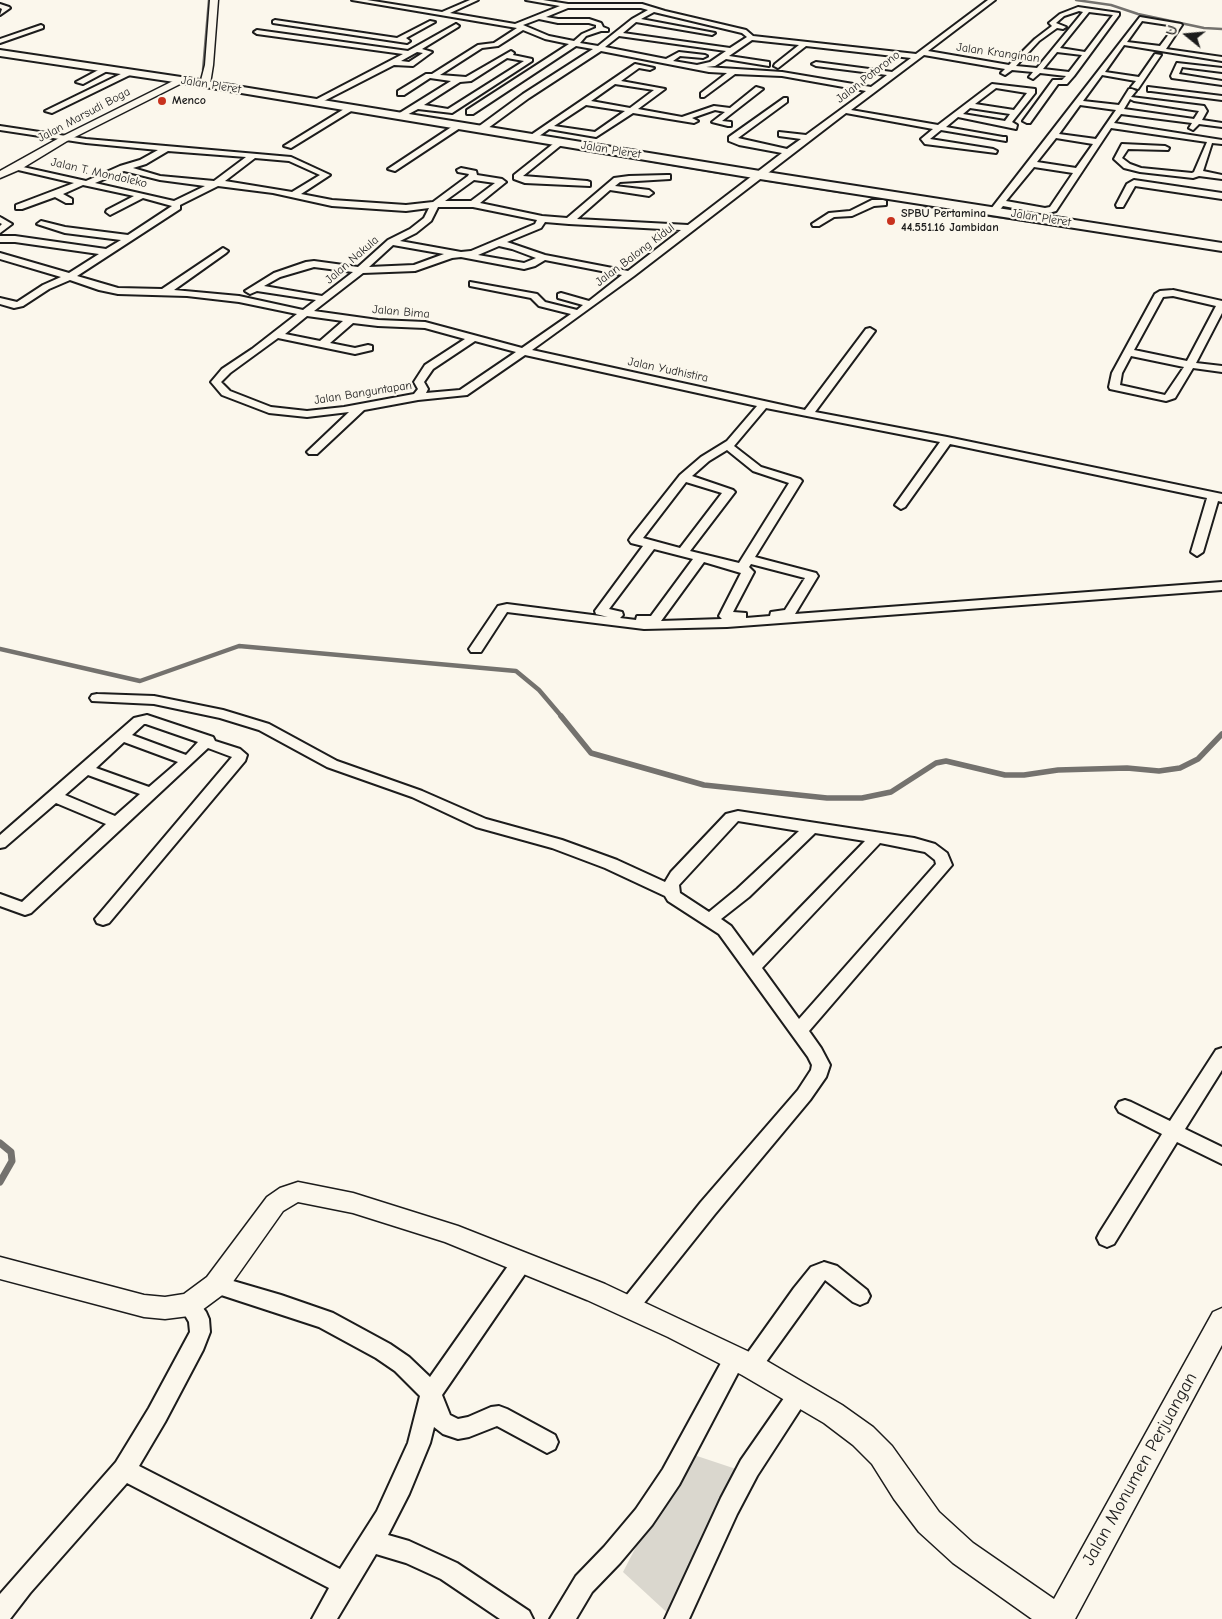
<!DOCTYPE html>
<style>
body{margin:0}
#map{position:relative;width:1222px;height:1619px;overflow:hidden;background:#fbf7ec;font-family:"Comic Neue",sans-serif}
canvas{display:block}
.north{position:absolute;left:1162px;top:10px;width:50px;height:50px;-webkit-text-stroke:4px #fbf7ec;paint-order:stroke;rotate:287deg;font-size:14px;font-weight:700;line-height:20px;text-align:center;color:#1c1c1c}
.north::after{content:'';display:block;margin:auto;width:18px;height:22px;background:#1c1c1c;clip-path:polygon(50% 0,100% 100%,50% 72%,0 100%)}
</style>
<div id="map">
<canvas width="1222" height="1619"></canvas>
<div class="north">U</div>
</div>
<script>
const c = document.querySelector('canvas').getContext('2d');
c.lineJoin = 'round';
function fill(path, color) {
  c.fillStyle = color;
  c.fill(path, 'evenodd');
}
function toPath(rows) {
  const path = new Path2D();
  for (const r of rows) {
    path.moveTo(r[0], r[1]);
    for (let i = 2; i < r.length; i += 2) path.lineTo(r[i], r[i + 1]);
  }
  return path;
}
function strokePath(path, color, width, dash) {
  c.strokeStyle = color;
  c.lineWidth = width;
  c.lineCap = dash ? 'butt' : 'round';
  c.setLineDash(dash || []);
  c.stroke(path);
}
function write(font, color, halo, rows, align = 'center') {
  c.font = font + ' "Comic Neue",sans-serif';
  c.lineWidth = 4.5;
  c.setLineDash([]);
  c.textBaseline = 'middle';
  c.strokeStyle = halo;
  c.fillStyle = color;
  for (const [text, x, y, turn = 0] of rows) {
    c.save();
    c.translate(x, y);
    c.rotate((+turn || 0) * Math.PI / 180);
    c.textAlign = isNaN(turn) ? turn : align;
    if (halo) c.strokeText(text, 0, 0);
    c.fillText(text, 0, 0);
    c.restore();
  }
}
const green = toPath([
 [685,1452,742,1471,674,1619,623,1572]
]);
const streamFar4 = toPath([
 [1076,0,1111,5,1138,14,1204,28,1222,29],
 [203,70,209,0],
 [649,161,726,174],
 [762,179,773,181]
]);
const streamFar3 = toPath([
 [765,180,841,192],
 [924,206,1089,230]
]);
const streamFar2 = toPath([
 [0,649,140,681,239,646,516,671,539,690,562,717]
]);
const streamFar1 = toPath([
 [561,716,591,753,704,785,827,798,862,798,891,792,936,763,946,761,1005,775,1024,775,1058,770,1127,768,1159,771,1180,768,1198,759,1222,734]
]);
const stream = toPath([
 [0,1143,11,1152,12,1161,0,1182]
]);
const minor = toPath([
 [352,0,367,0,442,12,470,0,478,0,450,13,515,24,560,6,526,0,543,0,568,4,642,4,665,11,746,30,753,36,916,54,988,0,995,0,928,51,1009,65,1035,39,1052,26,1049,23,1060,14,1078,7,1119,13,1119,15,1074,76,1067,84,1058,84,1030,123,1027,123,1023,121,1053,80,1062,80,1066,76,1040,73,1033,79,1029,77,1033,72,1012,70,1005,75,1001,73,1005,69,924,55,851,110,938,125,992,84,1035,89,1035,93,1012,122,1017,125,1016,129,958,117,946,127,1003,137,1006,137,1006,141,941,130,930,139,993,149,997,151,996,153,925,144,921,139,933,129,846,113,634,276,532,350,805,410,866,329,870,328,875,331,815,412,947,437,1222,494,1222,502,1218,501,1203,552,1197,556,1191,552,1207,498,950,444,905,507,901,509,895,505,940,442,766,408,734,446,761,467,800,479,802,481,755,557,816,573,818,576,795,614,1222,582,1222,590,727,627,644,629,507,612,481,652,471,652,469,649,498,606,507,604,608,617,596,614,595,611,643,546,631,543,629,540,631,537,680,475,701,457,727,441,757,406,525,355,467,395,418,400,364,410,317,454,309,454,307,452,309,450,349,412,307,417,269,413,222,395,211,382,222,369,252,349,297,314,239,302,187,296,118,294,99,290,70,280,49,289,23,306,14,308,0,304,0,298,17,302,43,285,61,277,0,259,0,253,69,273,99,254,15,242,0,242,0,236,15,236,106,249,121,240,65,233,37,224,41,221,65,227,128,235,172,206,143,198,110,215,106,212,107,210,134,196,83,185,63,194,72,199,72,203,66,203,55,197,22,209,16,209,16,205,74,183,14,169,14,165,86,181,120,166,140,160,158,150,86,143,0,130,0,126,86,139,291,157,330,175,301,194,332,200,406,205,433,202,468,176,469,174,458,172,457,170,461,168,476,171,477,175,502,179,506,182,480,203,542,216,567,218,614,178,629,176,667,175,670,175,670,179,620,182,615,186,649,190,653,193,649,196,610,190,577,219,688,225,782,153,739,145,729,141,729,137,784,98,787,98,787,102,738,138,787,149,801,139,779,136,779,132,806,135,866,91,782,76,735,74,704,97,701,97,701,93,727,73,709,72,601,51,529,98,484,131,478,131,478,127,523,94,593,49,576,46,473,114,467,114,467,110,569,44,545,39,523,30,498,46,482,48,440,75,466,77,511,51,514,53,513,55,532,59,532,61,452,113,418,109,401,118,397,116,398,114,451,81,430,78,404,95,398,95,398,91,426,74,432,74,478,45,494,43,517,28,352,0],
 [568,8,641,8,648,10,632,19,598,46,580,43,586,36,601,31,608,31,608,29,603,27,601,23,589,19,558,19,546,17,568,8],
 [1079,11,1083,12,1037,68,1016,66,1039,41,1057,28,1063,29,1066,27,1056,23,1064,16,1079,11],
 [654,12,742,33,747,37,730,48,623,33,636,22,712,35,715,33,641,19,654,12],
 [1089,12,1113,15,1085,52,1060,48,1089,12],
 [539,19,558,23,589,23,596,25,596,28,582,34,574,41,549,36,523,25,539,19],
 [619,36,726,51,710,62,697,65,673,61,680,56,703,58,707,56,705,55,679,52,666,59,605,47,619,36],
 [752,40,799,45,775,64,774,66,778,68,806,46,911,58,892,72,816,62,812,64,816,66,887,75,871,87,782,72,706,67,715,66,726,59,769,66,769,62,729,56,752,40],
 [1057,52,1082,55,1069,72,1043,69,1057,52],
 [507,58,524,61,448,109,424,105,460,82,471,81,507,58],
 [996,88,1027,93,1014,110,975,104,996,88],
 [970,108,1010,114,1005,121,963,114,970,108],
 [168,151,246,157,214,181,160,176,133,168,146,164,168,151],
 [255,158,289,161,320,175,292,192,225,181,255,158],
 [124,171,160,180,205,186,174,201,95,183,124,171],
 [474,180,495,183,471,201,445,201,474,180],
 [218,186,273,193,332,206,406,211,429,208,424,218,410,229,388,240,358,267,314,261,306,262,274,273,245,291,250,294,257,291,316,300,303,310,239,296,174,290,226,253,228,251,223,248,162,289,118,288,77,276,180,209,180,205,218,186],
 [438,207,473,207,537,220,535,224,471,251,461,252,400,241,416,233,431,221,438,207],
 [545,222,569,224,681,230,628,271,545,255,507,242,541,228,545,222],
 [393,245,444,254,414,265,369,267,393,245],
 [499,246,512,249,536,258,524,263,478,255,499,246],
 [461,257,524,269,535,266,545,260,622,275,589,301,561,293,558,294,558,298,583,305,577,310,545,302,537,294,470,282,470,286,531,298,539,306,571,314,522,348,425,322,378,320,314,311,363,273,415,271,452,258,461,257],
 [314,267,353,272,322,296,264,286,280,277,314,267],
 [307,316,343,321,320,341,285,334,307,316],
 [353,323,378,326,425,328,465,339,425,365,414,382,418,389,414,394,344,407,307,411,271,407,230,391,221,382,230,373,278,338,355,354,372,350,372,346,368,345,355,348,330,343,353,323],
 [475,341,516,352,460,390,426,393,428,389,424,382,433,369,475,341],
 [727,450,753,471,789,483,739,563,690,551,735,492,733,490,692,476,709,461,727,450],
 [686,482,722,493,680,548,643,538,686,482],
 [654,549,693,559,651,616,637,616,636,620,620,618,623,615,622,612,609,609,654,549],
 [704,562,741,573,719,616,722,619,661,621,704,562],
 [751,564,805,578,785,610,771,612,770,616,746,618,746,613,733,612,754,572,749,567,751,564],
 [0,4,9,7,10,8,0,15,2,9,0,8,0,4],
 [1140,17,1181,24,1182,25,1166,49,1222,57,1222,61,1124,45,1105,72,1139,77,1155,54,1161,55,1138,89,1131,87,1136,81,1102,75,1083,101,1119,105,1129,89,1132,89,1136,91,1131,97,1204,106,1207,111,1202,120,1222,123,1222,127,1199,124,1193,130,1189,128,1192,123,1121,114,1114,123,1222,140,1222,144,1212,143,1203,171,1222,175,1222,179,1199,176,1193,178,1140,172,1124,168,1114,159,1122,144,1165,146,1169,148,1168,150,1128,149,1122,158,1130,164,1141,168,1192,173,1194,172,1207,142,1111,128,1056,211,1045,214,1003,206,997,213,991,213,991,209,1140,17],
 [1142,21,1175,26,1160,46,1127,42,1142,21],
 [1130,99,1134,101,1199,111,1194,119,1124,109,1130,99],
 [1080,105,1116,110,1096,139,1059,134,1080,105],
 [1056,138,1093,144,1076,168,1037,162,1056,138],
 [1034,167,1073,173,1050,207,1045,208,1006,201,1034,167],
 [275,20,397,38,430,21,435,22,406,38,410,41,407,43,273,23,273,21,275,20],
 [456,24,459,26,458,27,422,49,432,52,413,66,394,65,318,104,314,102,315,100,403,54,257,34,254,32,257,30,408,51,456,24],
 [417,52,423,53,409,62,401,61,417,52],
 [41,25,43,26,43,28,0,43,0,39,41,25],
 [1177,63,1222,68,1222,72,1182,67,1179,74,1222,81,1222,85,1172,78,1171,76,1177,63],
 [635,64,654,68,650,70,639,68,621,81,665,89,638,109,682,117,714,106,730,108,756,87,763,89,722,121,731,122,731,126,728,126,712,122,725,112,715,110,692,118,698,121,694,123,633,113,596,137,549,129,535,139,528,137,635,64],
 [615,84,654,90,630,108,591,101,615,84],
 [586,105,625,111,595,132,554,126,586,105],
 [104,67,111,69,83,84,76,82,104,67],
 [127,71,134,73,52,113,45,111,127,71],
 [1148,87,1222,96,1222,100,1151,91,1148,91,1148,87],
 [349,106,356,108,291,148,284,146,349,106],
 [456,124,463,126,395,171,388,169,456,124],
 [558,140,565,142,523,176,587,181,590,182,590,186,525,183,514,179,514,175,558,140],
 [1134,180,1222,193,1222,199,1135,186,1123,207,1117,207,1116,205,1127,184,1134,180],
 [883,200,886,201,886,205,874,206,852,216,834,217,819,226,813,226,812,224,829,213,850,211,872,200,883,200],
 [0,217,12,224,0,233,0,226,2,224,0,223,0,217],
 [1173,290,1222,301,1222,313,1196,363,1222,366,1222,372,1193,368,1175,398,1166,401,1110,389,1109,387,1112,373,1155,294,1160,291,1173,290],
 [1173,296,1216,306,1187,361,1134,350,1163,297,1173,296],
 [1131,356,1184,367,1165,395,1120,385,1122,373,1131,356],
 [97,694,154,696,223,710,269,724,337,761,422,791,486,819,562,840,617,860,665,882,671,872,726,814,738,811,914,838,935,844,947,853,952,865,809,1031,821,1048,830,1065,826,1077,810,1100,715,1214,636,1313,629,1316,622,1313,619,1307,622,1301,701,1202,798,1090,811,1070,812,1065,808,1057,719,934,668,901,665,896,605,868,552,848,476,827,412,797,327,767,259,730,220,718,154,704,92,701,90,698,92,695,97,694],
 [738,821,799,831,737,889,709,912,680,893,679,885,738,821],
 [815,833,865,841,753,956,731,926,721,919,749,897,815,833],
 [880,843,925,852,935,860,936,864,799,1019,762,968,880,843],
 [147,715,213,737,215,741,240,749,247,755,245,761,109,923,103,925,97,923,95,919,232,757,208,748,31,913,25,915,0,906,0,894,22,902,106,824,56,803,5,847,0,848,0,835,134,718,147,715],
 [144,724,146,724,198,742,186,755,132,735,144,724],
 [124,742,178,762,149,787,96,768,124,742],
 [88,775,140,794,115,816,65,795,88,775],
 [1222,1048,1222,1070,1185,1129,1222,1147,1222,1164,1177,1142,1114,1244,1107,1247,1100,1244,1097,1238,1100,1232,1162,1134,1119,1112,1116,1107,1119,1102,1125,1100,1131,1102,1170,1121,1216,1050,1222,1048],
 [522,1253,529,1256,532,1262,529,1268,442,1395,450,1415,458,1419,468,1417,491,1407,499,1406,507,1409,555,1435,558,1442,555,1449,547,1453,497,1426,469,1437,458,1439,443,1434,434,1427,430,1443,409,1494,388,1535,409,1541,457,1563,529,1611,533,1619,500,1619,441,1579,406,1563,376,1554,337,1619,312,1619,329,1588,127,1483,30,1593,10,1619,0,1619,0,1594,116,1462,149,1408,190,1332,189,1322,179,1305,182,1299,189,1296,196,1299,206,1312,209,1319,210,1332,203,1350,165,1422,139,1466,340,1569,377,1511,408,1443,420,1396,395,1371,376,1358,319,1327,209,1291,206,1285,209,1279,216,1276,281,1295,333,1313,390,1344,409,1357,430,1377,515,1256,522,1253],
 [824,1262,837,1266,867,1290,870,1296,867,1302,860,1305,853,1302,825,1280,758,1373,751,1376,744,1373,741,1367,679,1485,652,1525,620,1563,592,1592,576,1619,550,1619,576,1576,604,1547,636,1509,663,1469,727,1352,734,1349,741,1352,744,1358,794,1288,811,1267,824,1262],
 [798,1385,805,1388,809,1395,805,1402,757,1476,737,1514,689,1619,665,1619,721,1498,741,1460,791,1388,798,1385]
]);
const tertiary = toPath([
 [210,0,218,0,213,65,210,84,205,87,200,84,205,65,210,0],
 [181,77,186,80,184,82,67,141,21,169,0,178,0,171,61,137,181,77],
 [298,1182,353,1193,458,1226,605,1284,760,1357,842,1405,873,1427,892,1446,939,1512,973,1543,1054,1599,1213,1312,1222,1308,1222,1345,1075,1619,1032,1619,953,1563,919,1532,894,1499,872,1464,853,1445,824,1423,742,1375,668,1337,587,1300,445,1242,353,1213,298,1202,283,1211,225,1293,198,1313,189,1316,165,1319,144,1317,0,1279,0,1257,144,1295,165,1297,184,1294,207,1277,267,1197,280,1188,298,1182]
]);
const secondary = toPath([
 [0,50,181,77,760,171,1222,243,1222,251,760,179,181,83,0,56,0,50]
]);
const markers = [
 [162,101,5,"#c8321e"],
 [891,221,5,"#c8321e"]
];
const farStreetnames = [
 ["Jalan Kranginan",998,53,8],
 ["Jalan Potorono",868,77,-38],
 ["Jalan Pleret",211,85,9],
 ["Jalan Marsudi Boga",84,115,-28],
 ["Jalan Pleret",611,150,9],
 ["Jalan T. Mondoleko",99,173,13],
 ["Jalan Pleret",1041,218,9],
 ["Jalan Balong Kidul",635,255,-37],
 ["Jalan Nakula",352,260,-41],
 ["Jalan Bima",401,312,5],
 ["Jalan Yudhistira",668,370,12],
 ["Jalan Banguntapan",363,393,-9]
];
const farPoinames = [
 ["Menco",172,101],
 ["SPBU Pertamina",901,214],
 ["44.551.16 Jambidan",901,228]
];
const nearStreetnames = [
 ["Jalan Monumen Perjuangan",1140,1469,-61]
];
fill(green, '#dad7ce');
strokePath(streamFar4, '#74726e', 2.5);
strokePath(streamFar3, '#74726e', 3);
strokePath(streamFar2, '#74726e', 4.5);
strokePath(streamFar1, '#74726e', 5.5);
strokePath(stream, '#74726e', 7);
strokePath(minor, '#1c1c1c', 4);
strokePath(tertiary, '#1c1c1c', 3);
strokePath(secondary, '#1c1c1c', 4);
fill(minor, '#fbf7ec');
fill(tertiary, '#fbf7ec');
fill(secondary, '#fbf7ec');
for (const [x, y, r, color] of markers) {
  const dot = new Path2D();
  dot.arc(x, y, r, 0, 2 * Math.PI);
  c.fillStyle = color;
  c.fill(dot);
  strokePath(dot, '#fbf7ec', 2);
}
write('12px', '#1c1c1c', '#fbf7ec', farStreetnames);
write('bold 12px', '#1c1c1c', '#fbf7ec', farPoinames, 'left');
write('18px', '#1c1c1c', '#fbf7ec', nearStreetnames);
</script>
